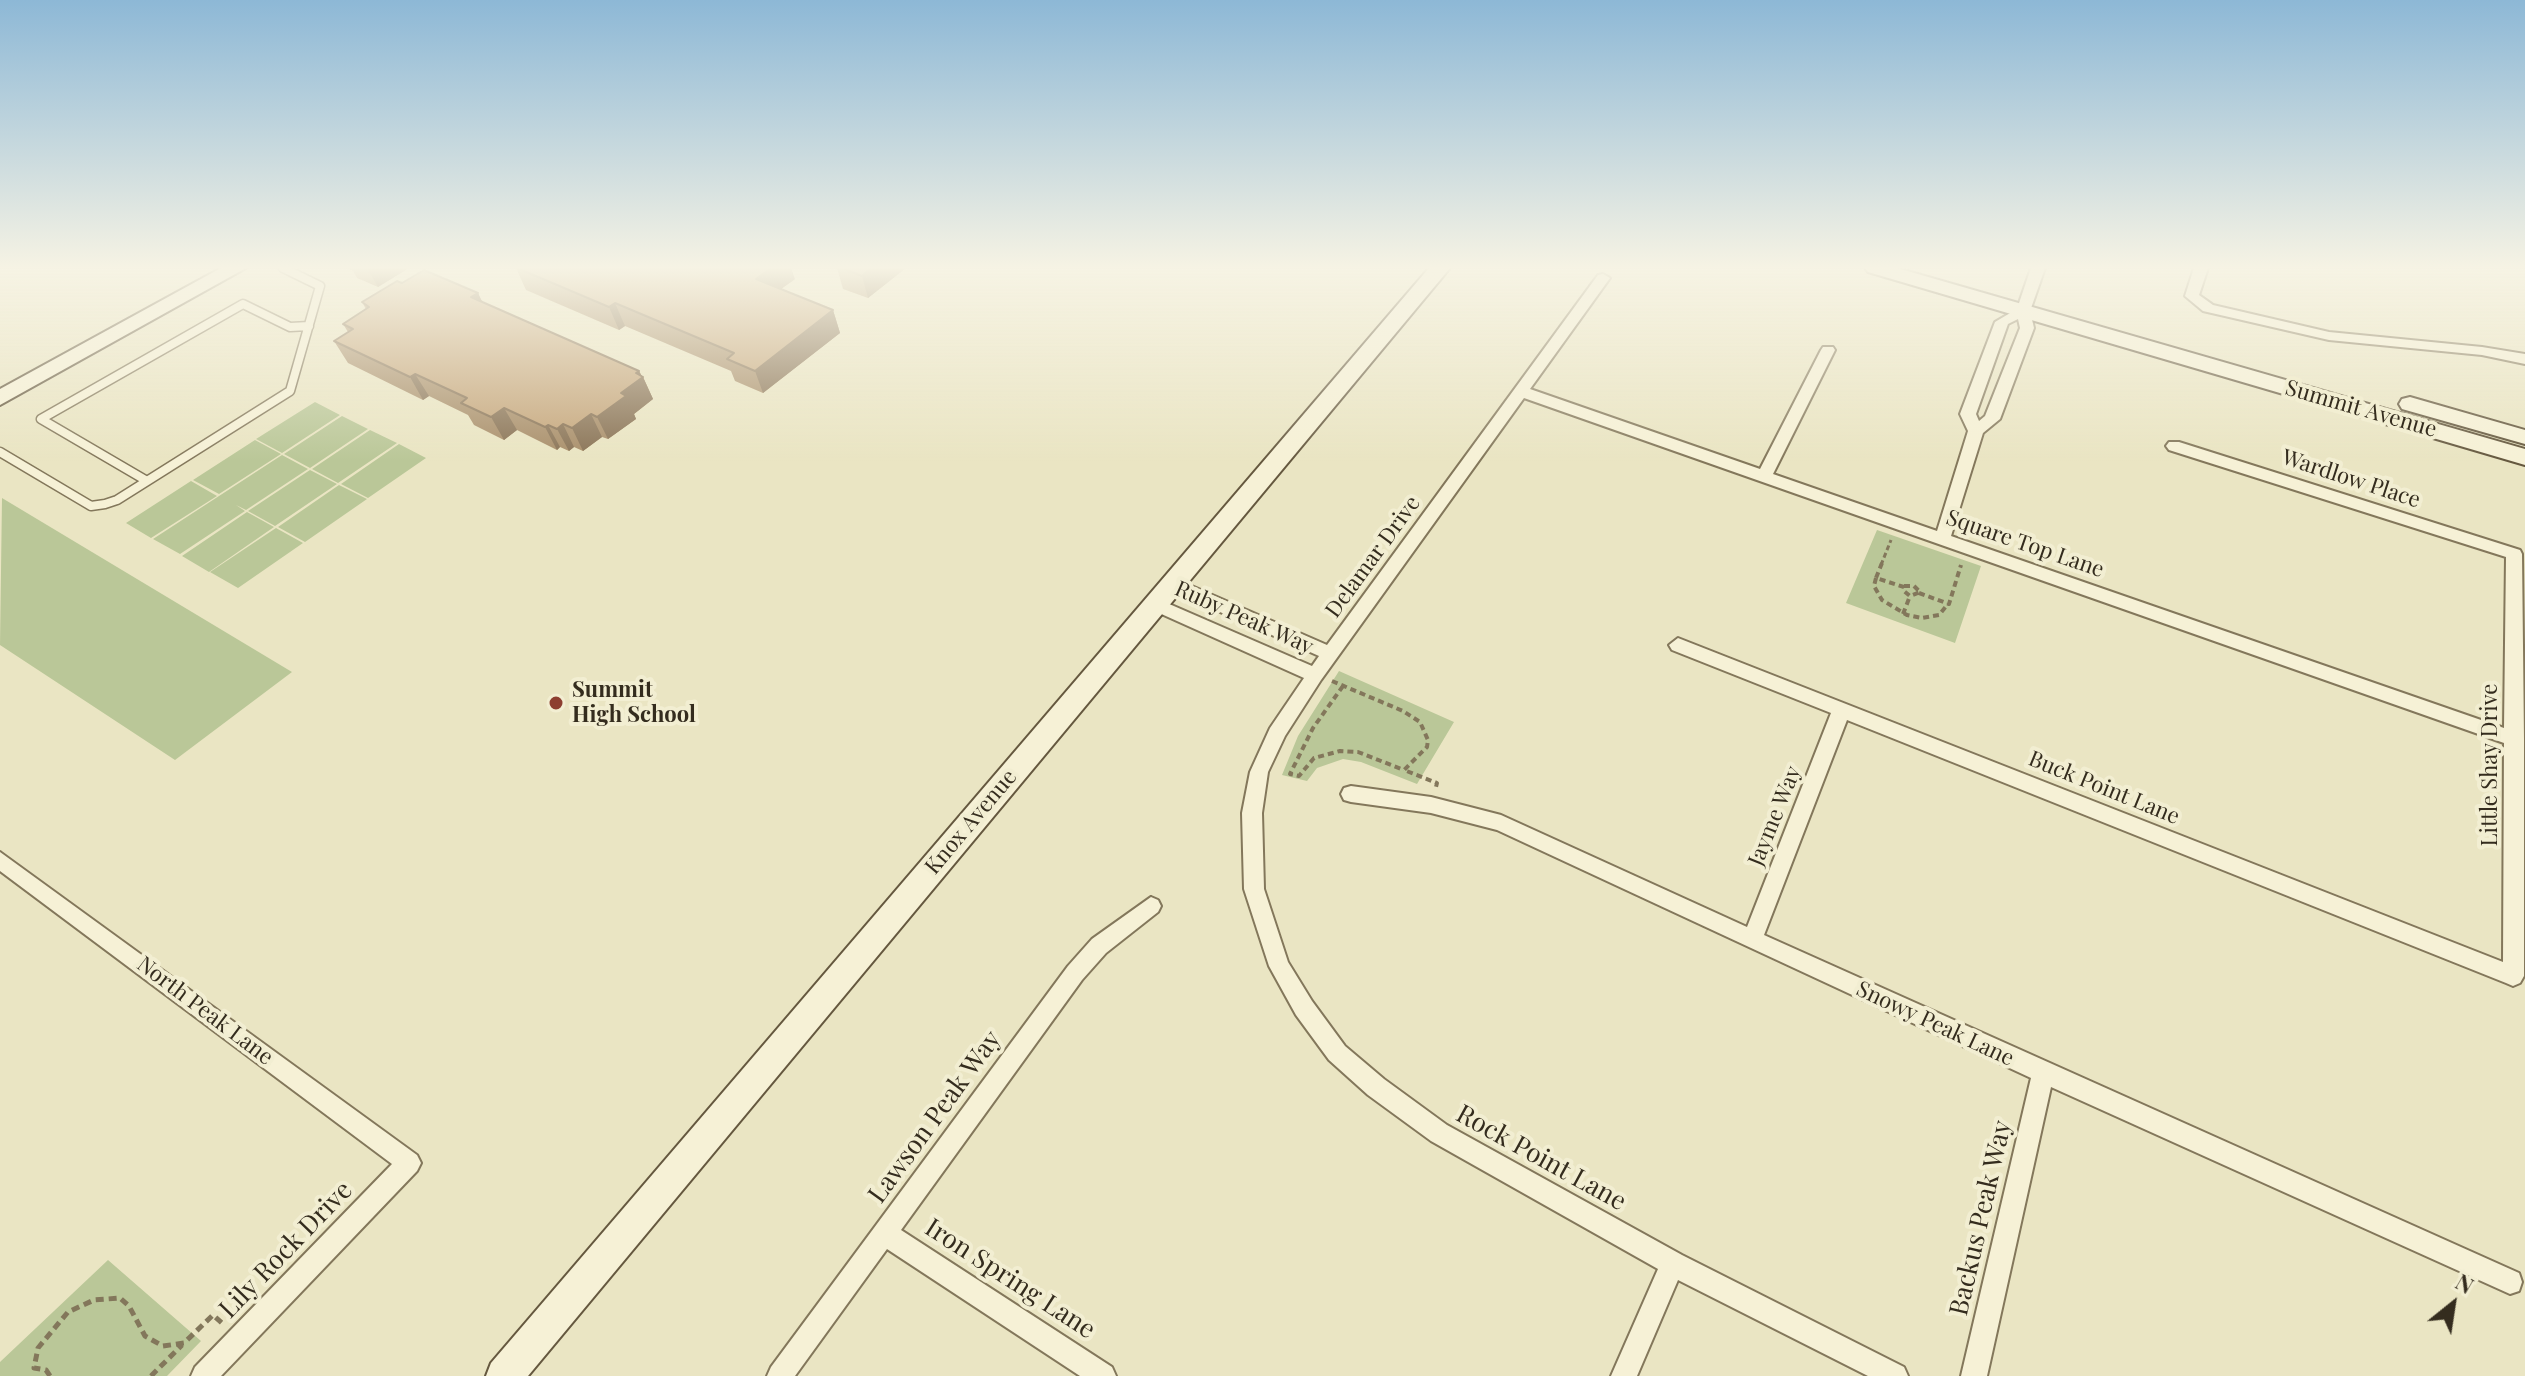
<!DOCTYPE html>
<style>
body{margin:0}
#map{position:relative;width:2525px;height:1376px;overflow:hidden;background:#eae5c3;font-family:"Playfair Display",serif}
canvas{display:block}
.north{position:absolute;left:2413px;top:1264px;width:80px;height:80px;-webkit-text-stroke:6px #f2eed2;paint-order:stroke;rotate:30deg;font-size:22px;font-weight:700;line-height:32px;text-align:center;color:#342c1e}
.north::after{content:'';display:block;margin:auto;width:28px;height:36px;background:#342c1e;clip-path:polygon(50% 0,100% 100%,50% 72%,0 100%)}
</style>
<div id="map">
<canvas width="2525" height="1376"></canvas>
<div class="north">N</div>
</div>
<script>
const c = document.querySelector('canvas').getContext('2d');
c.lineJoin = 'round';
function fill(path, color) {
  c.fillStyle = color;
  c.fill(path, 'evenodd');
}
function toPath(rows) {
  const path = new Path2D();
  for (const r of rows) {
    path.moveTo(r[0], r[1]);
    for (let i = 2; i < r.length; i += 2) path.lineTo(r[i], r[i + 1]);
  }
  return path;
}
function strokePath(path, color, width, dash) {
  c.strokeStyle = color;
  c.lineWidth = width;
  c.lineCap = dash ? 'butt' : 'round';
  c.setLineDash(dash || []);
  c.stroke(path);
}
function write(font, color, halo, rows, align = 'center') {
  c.font = font + ' "Playfair Display",serif';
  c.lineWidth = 8;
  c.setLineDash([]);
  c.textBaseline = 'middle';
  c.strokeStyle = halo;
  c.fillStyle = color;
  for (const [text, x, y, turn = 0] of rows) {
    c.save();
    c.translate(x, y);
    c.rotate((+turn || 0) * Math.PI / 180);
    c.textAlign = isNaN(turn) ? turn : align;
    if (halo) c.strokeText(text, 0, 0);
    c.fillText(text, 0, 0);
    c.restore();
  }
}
const green = toPath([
 [315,402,340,415,282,453,256,439],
 [342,416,368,429,310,468,284,454],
 [370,430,397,443,338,483,312,469],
 [255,440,281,454,219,494,193,480],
 [399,444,426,458,368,498,341,484],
 [282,455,308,469,246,510,236,505,245,511,180,554,153,539],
 [310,470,337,484,275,526,248,511],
 [191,481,217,496,151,538,126,523],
 [339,485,367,499,305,542,278,527],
 [2,498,292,672,175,760,0,645],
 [247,512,274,527,209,572,182,556],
 [276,528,303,543,238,588,210,572],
 [1877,530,1981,566,1955,643,1846,603],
 [1339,671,1454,722,1417,784,1361,762,1343,759,1317,768,1307,781,1282,775,1298,736],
 [108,1260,201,1341,167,1376,0,1376,0,1362]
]);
const pathFar2 = toPath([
 [1881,565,1891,540]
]);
const pathFar1 = toPath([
 [1882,563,1876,578,1904,587],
 [1876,578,1874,586,1882,600,1907,615,1922,618,1939,615,1948,604],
 [1904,586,1914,586,1920,592,1910,596,1904,591,1904,586],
 [1919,593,1949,604,1961,565],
 [1903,614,1910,596],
 [1332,681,1403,711,1420,722,1428,740,1427,747,1404,770,1437,783,1436,787],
 [1343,686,1313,728,1290,774,1299,776,1314,758,1340,751,1358,752,1404,770]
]);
const path = toPath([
 [50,1376,46,1370,34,1368,38,1348,68,1312,94,1300,120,1298,129,1306,145,1336,163,1346,184,1343,213,1315,223,1324],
 [151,1376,182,1345]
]);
const lane = toPath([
 [0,452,91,506,105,504,117,500,290,391,320,286,283,268],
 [147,481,41,419,243,304,290,327,309,326]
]);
const street = toPath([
 [2031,268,2045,268,2030,311,2034,328,2000,419,1983,433,1951,536,2504,728,2506,557,2169,450,2166,446,2169,442,2179,442,2520,550,2522,554,2524,739,2524,976,2520,983,2513,986,2506,983,1847,720,1764,935,2519,1273,2522,1282,2519,1291,2510,1294,2051,1087,1987,1376,1961,1376,2031,1078,1497,830,1431,813,1351,802,1344,800,1341,794,1344,788,1351,786,1431,797,1501,815,1747,927,1831,713,1672,650,1669,645,1678,638,2503,962,2504,743,1524,398,1321,680,1285,736,1268,772,1262,813,1264,889,1288,962,1312,1001,1345,1046,1384,1079,1447,1125,1682,1255,1904,1367,1908,1376,1868,1376,1678,1280,1637,1376,1611,1376,1658,1269,1431,1141,1368,1095,1329,1060,1296,1015,1269,966,1244,889,1242,813,1250,772,1270,728,1304,678,1148,608,1145,604,1154,598,1160,600,1312,666,1319,656,1166,588,1164,584,1166,580,1178,580,1327,645,1598,275,1603,274,1610,278,1530,389,1760,469,1821,350,1823,347,1833,347,1835,350,1773,474,1937,531,1968,431,1960,414,1995,322,2017,309,2031,268],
 [2018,319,2020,328,1985,416,1979,421,1976,414,2008,324,2018,319],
 [2194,268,2208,268,2199,295,2213,305,2329,332,2482,347,2525,354,2525,364,2482,355,2329,340,2203,311,2185,296,2194,268],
 [0,852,417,1155,421,1163,417,1171,221,1376,191,1376,195,1367,392,1164,0,871,0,852],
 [1151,897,1158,900,1161,906,1158,912,1106,953,1082,980,901,1230,1112,1367,1116,1376,1080,1376,887,1249,795,1376,767,1376,771,1367,1068,966,1092,939,1151,897]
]);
const secondary = toPath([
 [221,268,246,268,0,405,0,389,221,268],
 [1429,268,1450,268,528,1376,486,1376,491,1363,1429,268],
 [1865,268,1897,268,2525,449,2525,465,1868,272,1865,268],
 [2410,397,2525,430,2525,444,2402,409,2399,404,2402,399,2410,397]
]);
const wall = toPath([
 [348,268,409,268,378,287,357,278,353,271],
 [516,268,795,279,781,289,833,310,840,333,763,393,735,381,731,371,625,326,619,330,526,290],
 [837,268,906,268,868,298,843,289],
 [402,283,478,293,482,302,639,371,642,376,643,377,653,399,634,414,636,419,608,439,602,437,583,451,574,447,569,451,560,447,557,450,517,430,504,440,474,425,468,415,429,396,423,400,348,363,334,341,348,332,343,324,366,309,362,302]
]);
const shadedWall = toPath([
 [367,268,409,268,378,287],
 [771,268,791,268,795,279,763,302,756,279],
 [871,268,906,268,868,298,862,276],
 [478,293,489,316,471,297],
 [615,303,625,326,619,330,609,307],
 [833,310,840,333,763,393,755,371],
 [639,371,642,377,643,377,653,399,634,414,636,419,608,439,597,417,621,393,636,373],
 [415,374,429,396,423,400,410,377],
 [504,408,517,430,504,440,491,417],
 [591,414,602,437,583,451,572,428],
 [563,424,574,447,569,451,557,429],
 [548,425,560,447,557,450,545,427]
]);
const building = toPath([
 [517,268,771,268,756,279,833,310,755,371,727,359,734,353,615,303,609,307,517,268],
 [842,268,871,268,862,276,842,268],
 [424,270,478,293,471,297,639,371,636,373,643,377,621,393,626,396,597,417,591,414,572,428,563,424,557,429,548,425,545,427,504,408,491,417,461,403,467,398,415,374,410,377,334,341,353,329,343,324,369,307,362,302,397,281,402,283,424,270]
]);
const markers = [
 [556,703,8,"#8d3f30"]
];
const streetNames = [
 ["Summit Avenue",2361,409,16],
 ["Wardlow Place",2351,479,18],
 ["Square Top Lane",2025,544,19],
 ["Delamar Drive",1373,557,-54],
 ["Ruby Peak Way",1244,618,24],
 ["Little Shay Drive",2490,765,-90],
 ["Buck Point Lane",2104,788,22],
 ["Jayme Way",1775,816,-68],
 ["Knox Avenue",971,822,-50],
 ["North Peak Lane",205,1011,37],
 ["Snowy Peak Lane",1935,1024,25]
];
const poiNames = [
 ["Summit",572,690],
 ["High School",572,715]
];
const nearStreetnames = [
 ["Lawson Peak Way",935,1117,-54],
 ["Rock Point Lane",1541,1158,29],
 ["Backus Peak Way",1981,1218,-77],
 ["Lily Rock Drive",286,1250,-46],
 ["Iron Spring Lane",1010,1279,33]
];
fill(green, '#bac798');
strokePath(lane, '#83775b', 11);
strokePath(street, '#83775b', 4);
strokePath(secondary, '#65583f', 4);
strokePath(pathFar2, '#83775b', 3, [5, 3]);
strokePath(pathFar1, '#83775b', 4, [6, 4]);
strokePath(path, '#83775b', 5, [8, 5]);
strokePath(lane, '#f6f1d6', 8);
fill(street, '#f6f1d6');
fill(secondary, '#f6f1d6');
fill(wall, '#a98f6b');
fill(shadedWall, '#8a7457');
fill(building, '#c5a67c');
strokePath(building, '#8a7457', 2);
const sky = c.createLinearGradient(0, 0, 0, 461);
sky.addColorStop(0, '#8db8d6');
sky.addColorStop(0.58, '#f6f3e4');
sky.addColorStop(1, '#f6f3e400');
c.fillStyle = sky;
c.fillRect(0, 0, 2525, 461);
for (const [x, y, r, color] of markers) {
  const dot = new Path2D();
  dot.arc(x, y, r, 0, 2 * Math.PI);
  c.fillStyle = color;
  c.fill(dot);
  strokePath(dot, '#f2eed2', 3);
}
write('22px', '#342c1e', '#f2eed2', streetNames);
write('bold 22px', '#342c1e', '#f2eed2', poiNames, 'left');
write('26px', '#342c1e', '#f2eed2', nearStreetnames);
</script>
